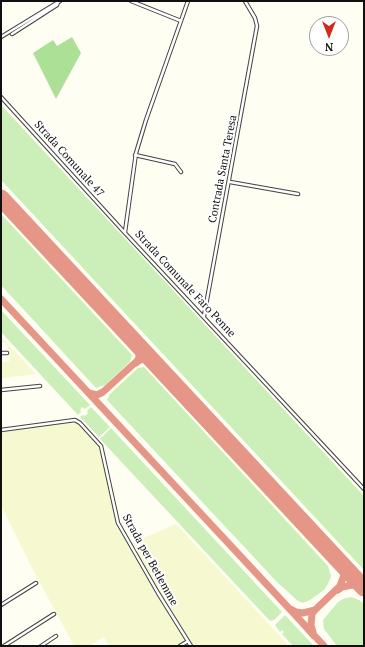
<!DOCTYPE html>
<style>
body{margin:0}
#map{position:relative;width:365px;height:647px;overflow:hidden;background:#fffef3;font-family:"PT Serif",serif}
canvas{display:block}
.frame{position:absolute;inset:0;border:2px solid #101010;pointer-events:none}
.north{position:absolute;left:309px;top:16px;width:40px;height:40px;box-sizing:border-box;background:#fff;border:1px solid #9f9f9f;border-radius:50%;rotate:180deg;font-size:11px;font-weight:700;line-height:16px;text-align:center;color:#101010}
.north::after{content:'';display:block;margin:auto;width:14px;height:18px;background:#ce2d1a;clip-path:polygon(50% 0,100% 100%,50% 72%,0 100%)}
</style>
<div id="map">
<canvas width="365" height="647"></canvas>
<div class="frame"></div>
<div class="north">N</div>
</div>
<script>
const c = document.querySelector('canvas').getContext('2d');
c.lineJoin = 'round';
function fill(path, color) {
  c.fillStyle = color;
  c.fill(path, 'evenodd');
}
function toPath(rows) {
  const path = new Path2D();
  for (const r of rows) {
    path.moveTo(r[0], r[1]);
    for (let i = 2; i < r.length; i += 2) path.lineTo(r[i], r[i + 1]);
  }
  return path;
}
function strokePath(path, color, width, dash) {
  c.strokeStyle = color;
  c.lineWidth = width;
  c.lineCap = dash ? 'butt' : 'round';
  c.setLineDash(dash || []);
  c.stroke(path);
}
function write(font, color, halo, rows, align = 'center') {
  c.font = font + ' "PT Serif",serif';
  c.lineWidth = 4;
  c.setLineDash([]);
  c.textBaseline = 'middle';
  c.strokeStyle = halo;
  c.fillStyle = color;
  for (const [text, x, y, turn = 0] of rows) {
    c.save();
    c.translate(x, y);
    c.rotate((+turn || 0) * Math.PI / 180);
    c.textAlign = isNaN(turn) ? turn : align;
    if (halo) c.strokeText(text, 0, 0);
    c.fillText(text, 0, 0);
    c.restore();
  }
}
const farmland = toPath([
 [1,337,36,374,1,378,1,362,10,361,7,343,1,343],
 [73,422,78,422,100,447,103,465,117,521,130,544,176,524,289,646,192,646,187,640,177,646,109,646,104,637,89,646,74,646,30,564,1,505,1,432]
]);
const green = toPath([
 [1,105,364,496,364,570,1,180],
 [1,214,132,355,130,362,105,385,96,388,1,285],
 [1,310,90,405,85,409,82,407,80,410,81,412,78,415,1,332],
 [144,367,328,566,331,576,328,584,324,590,310,600,303,603,298,601,277,582,107,400,110,394,138,368],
 [91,407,110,427,99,437,80,417,83,415,85,416,88,413,87,411],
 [111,428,282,612,274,620,270,621,100,439],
 [351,597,359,600,364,604,364,646,337,646,324,629,323,620,338,602,343,599],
 [285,615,314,646,293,646,282,634,284,632,282,630,280,632,275,625]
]);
const forest = toPath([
 [72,37,81,53,56,99,33,53,53,40,57,46]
]);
const taxiway = toPath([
 [1,299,324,646],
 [136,363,140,360,146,359,158,366],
 [89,393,97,395,103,392,137,361,139,358,139,352,134,340],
 [338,590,342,587,352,585,364,588],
 [290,609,296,612,303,613,315,610,312,614,311,625,314,636,290,609],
 [311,612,315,610,340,586,344,575,344,570,341,563]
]);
const runway = toPath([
 [1,198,364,588]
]);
const minor = toPath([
 [131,1,181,21],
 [12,34,57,5,58,2],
 [1,37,60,1],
 [1,97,125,233,364,489],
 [135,155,175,164,181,172],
 [230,182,298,194],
 [125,232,136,153,146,120,188,1],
 [204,316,257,26,255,18,245,1],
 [1,353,7,353],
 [1,390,40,386],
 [1,430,75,420,80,423,101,446,118,523,158,593,191,646],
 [1,605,36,583],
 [4,646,54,614],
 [41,646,56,636],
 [180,646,188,641]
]);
const streetNames = [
 ["Strada Comunale 47",69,159,48],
 ["Contrada Santa Teresa",223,169,-79],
 ["Strada Comunale Faro Penne",185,284,47],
 ["Strada per Betlemme",150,560,61]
];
fill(farmland, '#f6f8d0');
fill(green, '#cceeb8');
fill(forest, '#ace096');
strokePath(taxiway, '#e69686', 7);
strokePath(runway, '#e69686', 17);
strokePath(minor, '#434343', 4.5);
strokePath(minor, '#fff', 2.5);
write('11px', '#101010', '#fff', streetNames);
</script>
